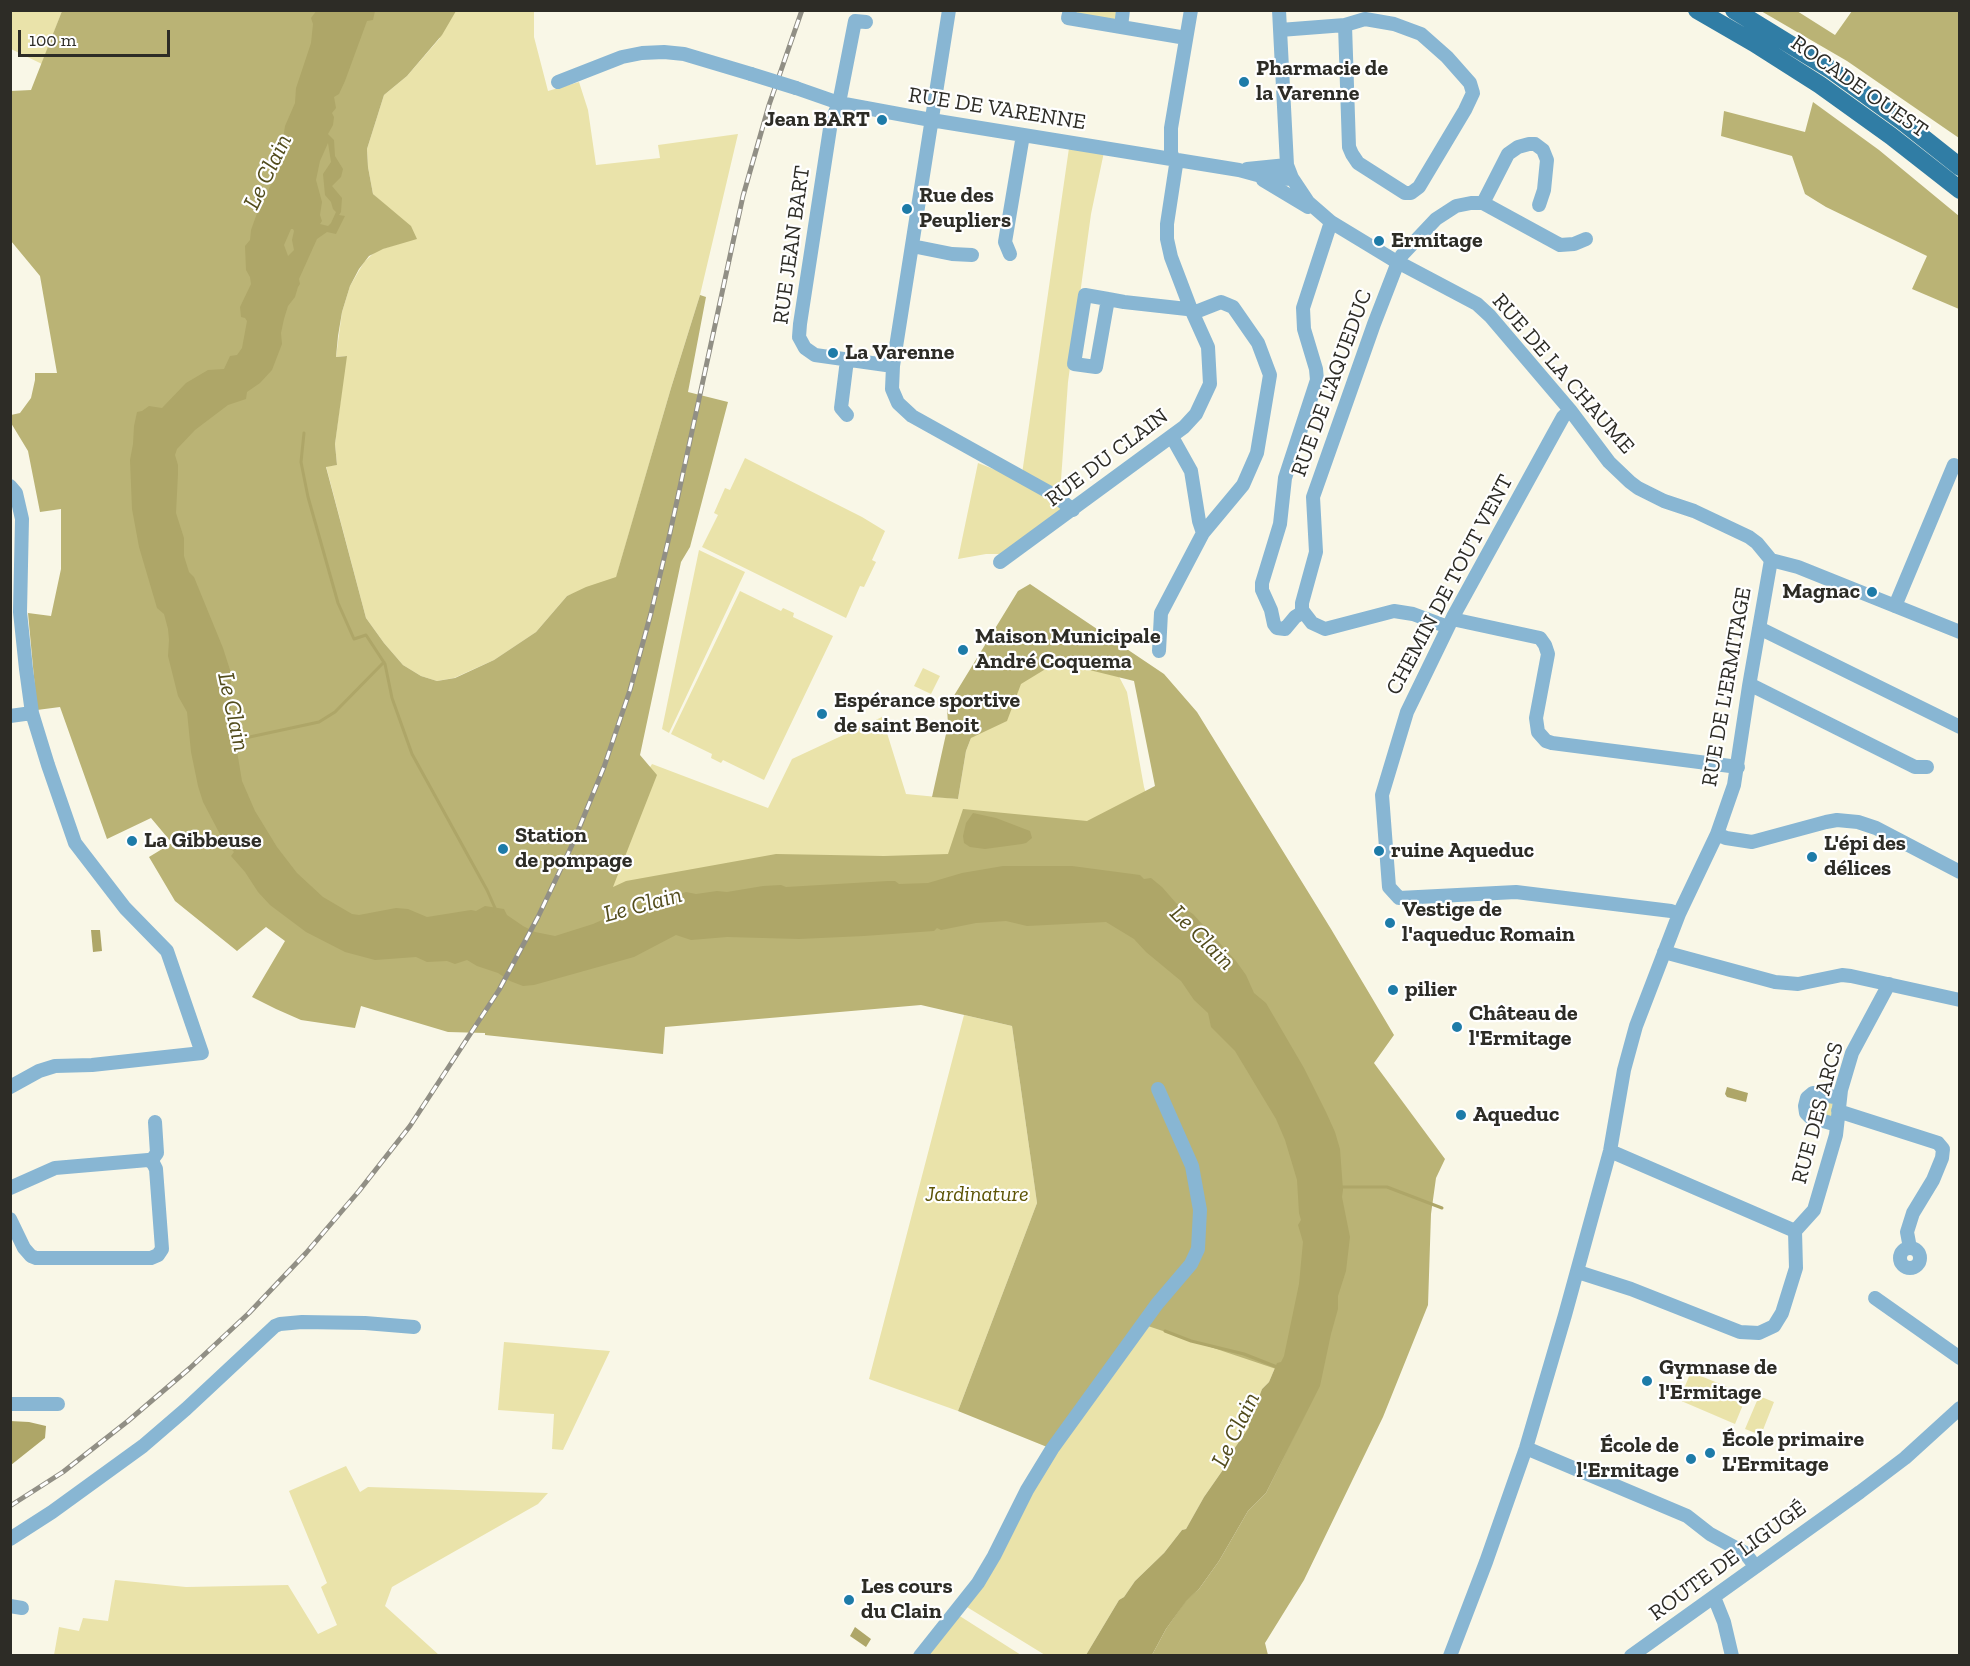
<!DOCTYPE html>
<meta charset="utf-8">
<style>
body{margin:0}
#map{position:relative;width:1970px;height:1666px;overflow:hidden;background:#f9f7e7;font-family:"Zilla Slab",serif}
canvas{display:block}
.frame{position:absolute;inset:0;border:12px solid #2d2c26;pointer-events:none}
.scale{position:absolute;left:18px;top:30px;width:152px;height:27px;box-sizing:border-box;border:3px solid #2d2c26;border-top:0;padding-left:8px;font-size:18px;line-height:21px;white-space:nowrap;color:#2d2c26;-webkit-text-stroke:4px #fff;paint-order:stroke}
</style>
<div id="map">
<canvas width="1970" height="1666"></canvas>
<div class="frame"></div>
<div class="scale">100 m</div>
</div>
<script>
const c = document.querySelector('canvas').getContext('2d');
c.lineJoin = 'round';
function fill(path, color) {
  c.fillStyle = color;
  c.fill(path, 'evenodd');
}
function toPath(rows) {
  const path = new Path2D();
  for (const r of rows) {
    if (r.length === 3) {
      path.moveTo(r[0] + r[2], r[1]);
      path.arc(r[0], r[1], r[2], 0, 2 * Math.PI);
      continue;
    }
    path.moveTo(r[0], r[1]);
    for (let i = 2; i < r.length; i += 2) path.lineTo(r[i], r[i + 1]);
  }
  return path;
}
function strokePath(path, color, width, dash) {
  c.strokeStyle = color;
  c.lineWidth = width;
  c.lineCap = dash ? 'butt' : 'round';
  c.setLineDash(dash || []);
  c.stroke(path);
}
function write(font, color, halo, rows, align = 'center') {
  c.font = font + ' "Zilla Slab",serif';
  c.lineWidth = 4.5;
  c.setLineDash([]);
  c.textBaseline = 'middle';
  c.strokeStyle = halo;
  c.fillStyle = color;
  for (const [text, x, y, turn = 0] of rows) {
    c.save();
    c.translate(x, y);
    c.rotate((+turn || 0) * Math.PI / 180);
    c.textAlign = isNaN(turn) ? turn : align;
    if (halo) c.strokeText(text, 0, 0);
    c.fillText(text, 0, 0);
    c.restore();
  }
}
const green = toPath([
 [10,11,62,11,42,64,11,49],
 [375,11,534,11,534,37,548,91,579,82,588,110,596,165,660,158,658,145,738,134,700,295,671,388,616,578,567,596,536,632,494,660,454,678,437,681,421,676,403,665,384,643,366,618,326,466,337,465,335,444,346,356,336,357,342,312,350,286,364,262,376,251,398,244,389,209,373,194,368,167,367,149,384,95,407,76,440,38],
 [1074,11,1119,11,1117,23,1073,16],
 [1069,148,1104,152,1091,214,1068,382,1060,494,1022,474],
 [745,458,862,517,885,531,872,560,876,562,864,587,860,586,846,618,702,547,718,515,714,513,725,488,730,490],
 [978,463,1001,472,1064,507,1001,554,986,554,958,559],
 [699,550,745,572,669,733,662,729],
 [740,591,781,611,783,608,794,613,793,617,833,636,764,780,723,760,721,763,711,758,712,754,671,734],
 [1051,619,1113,665,1127,692,1144,787,1155,821,1162,833,609,906,612,830,652,764,768,808,792,759,882,717,906,794,958,799,966,751,971,738],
 [923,668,940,676,931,694,914,686],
 [1006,921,1027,926,1106,922,1134,939,1146,952,1181,981,1194,1000,1208,1013,1211,1027,1235,1051,1276,1119,1285,1140,1297,1180,1299,1213,1301,1220,1298,1225,1303,1242,1299,1284,1284,1356,1281,1362,1277,1363,1269,1382,1262,1389,1249,1423,1249,1427,1232,1452,1227,1464,1204,1497,1186,1529,1182,1530,1164,1553,1135,1581,1124,1597,1119,1600,1086,1655,1045,1655,962,1604,978,1583,994,1556,1027,1490,1044,1460,1157,1304,1191,1264,1198,1249,1200,1210,1192,1166,1176,1127,1157,1089,1142,1072,1048,1005,1019,991,972,981,933,969,918,961,873,950,864,936,934,931,937,927,941,930,976,923],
 [964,1015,1012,1026,1037,1203,958,1411,869,1379],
 [1814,1097,1833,1100,1832,1118,1810,1113],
 [504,1342,610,1351,563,1450,552,1449,554,1414,498,1410],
 [1691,1372,1747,1395,1735,1424,1679,1400],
 [1759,1396,1774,1402,1761,1435,1745,1429],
 [346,1466,360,1492,368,1487,548,1493,538,1504,392,1587,385,1606,439,1655,54,1655,59,1627,79,1631,83,1618,108,1621,115,1580,186,1587,288,1585,318,1634,337,1625,321,1587,327,1583,289,1491],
 [955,1613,1021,1655,920,1656]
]);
const forest = toPath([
 [62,11,456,11,442,35,407,76,384,95,367,149,368,167,373,194,411,226,417,239,383,249,369,256,359,269,350,286,342,312,338,336,336,357,347,356,335,444,337,465,326,467,366,618,384,643,403,665,421,676,437,681,455,678,494,660,536,632,567,596,586,587,616,577,671,388,700,295,706,297,688,392,728,402,690,547,681,562,640,755,657,775,613,887,626,881,776,854,884,856,948,854,963,809,1087,821,1155,786,1134,681,1057,662,1021,684,1007,721,971,738,966,751,958,799,932,797,948,725,947,707,1018,591,1030,584,1164,674,1197,712,1331,929,1394,1035,1374,1063,1445,1159,1436,1178,1431,1214,1428,1305,1383,1417,1304,1580,1265,1643,1268,1655,1152,1655,1166,1629,1187,1599,1199,1589,1219,1561,1248,1511,1266,1493,1319,1386,1300,1377,1142,1324,1052,1449,958,1411,1037,1203,1012,1026,921,1005,665,1027,663,1054,485,1035,485,1033,448,1032,361,1006,355,1028,301,1020,276,1009,252,997,285,941,266,927,237,951,175,901,149,857,172,843,151,818,107,839,60,707,37,710,28,613,51,616,61,569,61,509,40,512,28,451,11,423,11,415,20,413,31,398,35,380,35,373,57,373,40,276,11,241,11,91,31,90],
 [1761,11,1797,11,1835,35,1852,11,1959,11,1959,138,1847,61],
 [1813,102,1879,150,1959,216,1959,309,1912,289,1927,256,1826,207,1805,194,1792,156,1721,136,1724,111,1805,132]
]);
const water = toPath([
 [317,10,375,11,373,20,367,21,345,81,339,94,334,97,336,108,332,113,334,117,333,125,328,134,334,140,335,156,343,169,341,177,332,186,342,198,341,212,339,215,345,216,336,234,327,232,317,239,299,279,300,284,298,287,295,297,288,306,284,319,281,333,282,344,272,370,260,383,247,392,246,399,228,405,195,430,177,449,175,455,178,465,178,474,176,513,184,538,184,556,189,572,194,577,223,648,231,673,231,709,237,751,242,781,255,811,277,847,297,873,323,897,352,914,359,915,396,908,408,909,427,917,471,910,476,911,485,906,504,909,507,915,523,926,535,932,555,936,593,924,636,905,645,906,686,892,696,894,717,891,727,892,763,886,781,885,786,887,888,881,895,881,899,884,928,883,962,873,1003,866,1072,866,1140,875,1144,879,1151,878,1162,887,1176,903,1193,914,1236,961,1246,975,1254,993,1266,1003,1304,1068,1326,1112,1335,1132,1340,1149,1343,1190,1342,1197,1350,1237,1346,1271,1338,1296,1338,1309,1331,1334,1320,1386,1266,1493,1248,1511,1219,1561,1199,1589,1187,1600,1166,1629,1152,1655,1086,1655,1119,1600,1124,1597,1135,1581,1164,1553,1182,1530,1186,1529,1204,1497,1227,1464,1232,1452,1249,1427,1249,1423,1262,1389,1269,1382,1277,1363,1281,1362,1284,1356,1299,1284,1303,1242,1298,1225,1301,1220,1299,1213,1297,1180,1285,1140,1276,1119,1235,1051,1211,1027,1208,1013,1194,1000,1181,981,1146,952,1134,939,1106,922,1027,926,1006,921,976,923,941,930,937,928,934,931,864,936,799,939,727,937,691,940,676,935,634,957,534,985,523,986,510,981,498,973,477,966,467,960,455,964,447,961,427,962,416,957,375,960,345,952,306,932,270,905,258,892,245,872,231,856,234,852,223,840,203,802,198,786,191,752,187,712,178,696,168,656,169,640,168,629,164,614,157,608,139,547,132,509,130,460,133,444,134,426,137,412,142,411,149,406,162,408,186,383,208,370,224,369,230,356,237,355,242,348,247,321,245,318,241,317,240,307,251,284,250,277,246,270,245,246,250,240,251,230,256,216,278,170,285,126,295,103,296,88,311,43,313,24,311,18],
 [328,143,331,162,323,174,325,195,331,202,333,209,336,212,331,223,328,226,320,224,322,221,320,215,322,202,316,180,320,161],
 [291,229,293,229,294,231,292,240,294,250,288,256,284,245],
 [973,813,996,818,1030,831,1032,838,1026,843,1022,844,985,849,970,847,964,843,963,836,966,823],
 [91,930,100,930,102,951,93,952],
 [1727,1087,1748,1093,1746,1102,1727,1097,1725,1094],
 [10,1421,29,1422,46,1426,45,1438,11,1465],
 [855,1627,871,1639,866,1647,850,1636]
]);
const stream = toPath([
 [304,433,301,462,308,497,338,603,354,639,366,635,385,664,392,698,412,754,487,890,495,908,494,911],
 [231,741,319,722,335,712,384,662],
 [1340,1187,1387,1187,1442,1208],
 [1165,1331,1191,1341,1244,1354,1277,1367]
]);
const minor = toPath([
 [949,10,893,366,892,389,898,403,912,416,1054,495,1073,510],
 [1070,10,1068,18,1186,38],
 [1279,10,1287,165,1292,178,1308,202,1331,222,1392,259,1477,304,1490,316,1570,410,1609,462,1630,482,1638,488,1664,501,1694,511,1749,537,1757,543,1771,560],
 [866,22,855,21,839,103,831,122,800,324,799,337,805,348,815,355,893,366],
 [1121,27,1123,10],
 [1280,30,1345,25,1365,19,1394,24,1421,34,1447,57,1470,83,1473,93,1465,110,1419,187,1411,193,1405,193,1358,163,1352,154,1349,147,1345,25],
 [558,82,622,57,642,53,664,52,684,54,751,74],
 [796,88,839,103,931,120,1239,170,1261,176,1284,179,1292,178],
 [1247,169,1287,165],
 [1263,180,1308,207],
 [1483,203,1508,154,1518,147,1529,144,1535,144,1543,150,1547,160,1544,190,1539,205],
 [912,246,952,254,972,255],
 [1010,254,1005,242,1023,135],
 [1108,299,1096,367,1074,364,1085,295,1108,299,1124,302,1187,309,1190,307],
 [1193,313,1221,302,1233,307,1258,343,1270,375,1257,453,1243,485,1203,533],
 [847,360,841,408,847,415],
 [1570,410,1563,417,1553,435,1454,615,1407,712,1382,795,1389,887,1399,898,1516,892,1671,911,1679,914],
 [10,486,16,493,22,519,20,612,26,669,32,713,48,765,75,843,125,908,167,951,202,1053,92,1065,55,1066,39,1071,10,1087],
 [1771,560,1798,567,1960,632],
 [1000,562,1184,427,1196,414,1210,384,1208,347,1190,307,1171,257,1167,239,1167,224,1176,165,1171,153,1171,128,1191,10],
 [1895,606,1954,465],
 [1303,612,1295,617,1285,629,1277,628,1274,624,1271,610,1262,590,1262,583,1280,524,1285,478,1317,380,1316,369,1304,329,1303,308,1331,222],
 [1452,619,1540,638,1545,645,1548,654,1536,718,1538,732,1546,741,1552,743,1738,767],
 [1448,627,1413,614,1394,611,1325,629,1312,623,1302,610,1302,603,1316,552,1313,497,1374,324,1398,262,1402,255,1436,219,1456,206,1471,203,1483,203,1560,245,1574,244,1586,239],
 [1759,628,1960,727],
 [1159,651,1161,613,1203,533,1199,521,1191,471,1172,437],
 [1749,686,1755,687,1915,767,1927,767],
 [10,716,32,713],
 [1717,834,1726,838,1752,842,1826,822,1837,820,1858,822,1876,828,1960,872],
 [1664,952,1775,982,1798,984,1842,975,1851,976,1960,1000],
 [1838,1111,1938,1143,1943,1149,1942,1158,1933,1180,1913,1213,1907,1232,1910,1248],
 [1837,1125,1810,1117,1806,1113,1805,1106,1807,1098,1813,1093,1840,1098],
 [1610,1151,1795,1231,1814,1210,1836,1135,1841,1090,1852,1053,1889,984],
 [151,1161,157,1153,155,1122],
 [10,1188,55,1168,148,1160,153,1163,156,1169,162,1249,158,1255,151,1258,36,1258,31,1256,24,1248,10,1219],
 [1910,1258,10],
 [1578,1272,1631,1289,1740,1332,1759,1333,1774,1326,1782,1313,1796,1268,1795,1231],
 [1875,1298,1960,1358],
 [10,1404,58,1404],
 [1526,1448,1687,1516,1710,1534,1745,1553,1755,1566],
 [10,1539,52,1512,143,1446,186,1409,275,1326,280,1324,302,1322,365,1323,414,1327],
 [1714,1597,1724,1622,1732,1656],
 [10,1606,22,1608],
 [920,1656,978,1583,994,1556,1027,1490,1052,1449,1157,1304,1191,1264,1198,1249,1200,1210,1192,1166,1158,1089],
 [1450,1656,1486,1562,1526,1448,1565,1315,1610,1151,1624,1070,1636,1026,1679,914,1717,834,1734,785,1749,686,1771,560],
 [1631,1656,1860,1492,1905,1458,1960,1408]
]);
const major = toPath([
 [1697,10,1754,43,1820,85,1891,136,1960,190],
 [1734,10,1830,69,1902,121,1960,167]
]);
const rail = toPath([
 [10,1506,63,1472,128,1421,190,1368,249,1313,306,1253,359,1191,410,1126,499,990,538,917,573,843,604,767,630,690,651,613,670,533,743,196,769,105,802,10]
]);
const minorBridge = toPath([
 [751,74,796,88]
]);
const markers = [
 [1244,82,6,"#1d7ba8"],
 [882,120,6,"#1d7ba8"],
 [907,209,6,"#1d7ba8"],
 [1379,241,6,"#1d7ba8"],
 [833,353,6,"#1d7ba8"],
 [1872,592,6,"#1d7ba8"],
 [963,650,6,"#1d7ba8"],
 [822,714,6,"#1d7ba8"],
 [132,841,6,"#1d7ba8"],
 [503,849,6,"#1d7ba8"],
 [1379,851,6,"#1d7ba8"],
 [1812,857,6,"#1d7ba8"],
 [1390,923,6,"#1d7ba8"],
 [1393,990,6,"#1d7ba8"],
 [1457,1027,6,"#1d7ba8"],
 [1461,1115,6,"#1d7ba8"],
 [1647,1381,6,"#1d7ba8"],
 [1710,1453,6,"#1d7ba8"],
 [1691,1459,6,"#1d7ba8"],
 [849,1600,6,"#1d7ba8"]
];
const poiNames = [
 ["Pharmacie de",1256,69],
 ["la Varenne",1256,94],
 ["Jean BART",870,120,"right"],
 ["Rue des",919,196],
 ["Peupliers",919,221],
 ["Ermitage",1391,241],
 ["La Varenne",845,353],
 ["Magnac",1860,592,"right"],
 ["Maison Municipale",975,637],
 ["André Coquema",975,662],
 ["Espérance sportive",834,701],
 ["de saint Benoit",834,726],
 ["Station",515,836],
 ["de pompage",515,861],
 ["La Gibbeuse",144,841],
 ["L'épi des",1824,844],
 ["délices",1824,869],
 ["ruine Aqueduc",1391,851],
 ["Vestige de",1402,910],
 ["l'aqueduc Romain",1402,935],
 ["pilier",1405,990],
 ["Château de",1469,1014],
 ["l'Ermitage",1469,1039],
 ["Aqueduc",1473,1115],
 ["Gymnase de",1659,1368],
 ["l'Ermitage",1659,1393],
 ["École primaire",1722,1440],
 ["L'Ermitage",1722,1465],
 ["École de",1679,1446,"right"],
 ["l'Ermitage",1679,1471,"right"],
 ["Les cours",861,1587],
 ["du Clain",861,1612]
];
const streetNames = [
 ["ROCADE OUEST",1859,87,35],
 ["RUE DE VARENNE",997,109,9],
 ["RUE JEAN BART",792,245,-82],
 ["RUE DE LA CHAUME",1563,374,49],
 ["RUE DE L'AQUEDUC",1332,383,-70],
 ["RUE DU CLAIN",1107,458,-37],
 ["CHEMIN DE TOUT VENT",1450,585,-62],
 ["RUE DE L'ERMITAGE",1727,687,-80],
 ["RUE DES ARCS",1818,1113,-75],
 ["ROUTE DE LIGUGÉ",1728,1561,-36]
];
const parkNames = [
 ["Jardinature",977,1195]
];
const waterNames = [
 ["Le Clain",268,172,-64],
 ["Le Clain",233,712,78],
 ["Le Clain",643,905,-15],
 ["Le Clain",1202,938,45],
 ["Le Clain",1236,1430,-64]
];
fill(green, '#eae3aa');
fill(forest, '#bab375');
fill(water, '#aea668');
strokePath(stream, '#aea668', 3);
strokePath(minor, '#88b6d3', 14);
strokePath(major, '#307da5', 18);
strokePath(rail, '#918f85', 5);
strokePath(rail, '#fff', 3, [9]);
strokePath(minorBridge, '#88b6d3', 14);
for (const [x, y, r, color] of markers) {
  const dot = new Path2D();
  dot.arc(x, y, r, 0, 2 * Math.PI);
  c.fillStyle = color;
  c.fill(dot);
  strokePath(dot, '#fff', 2);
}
write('bold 22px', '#2d2c26', '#fff', poiNames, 'left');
write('22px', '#2d2c26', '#fff', streetNames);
write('italic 22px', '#5d5406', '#fff', parkNames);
write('italic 24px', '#524c1c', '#fff', waterNames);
</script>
